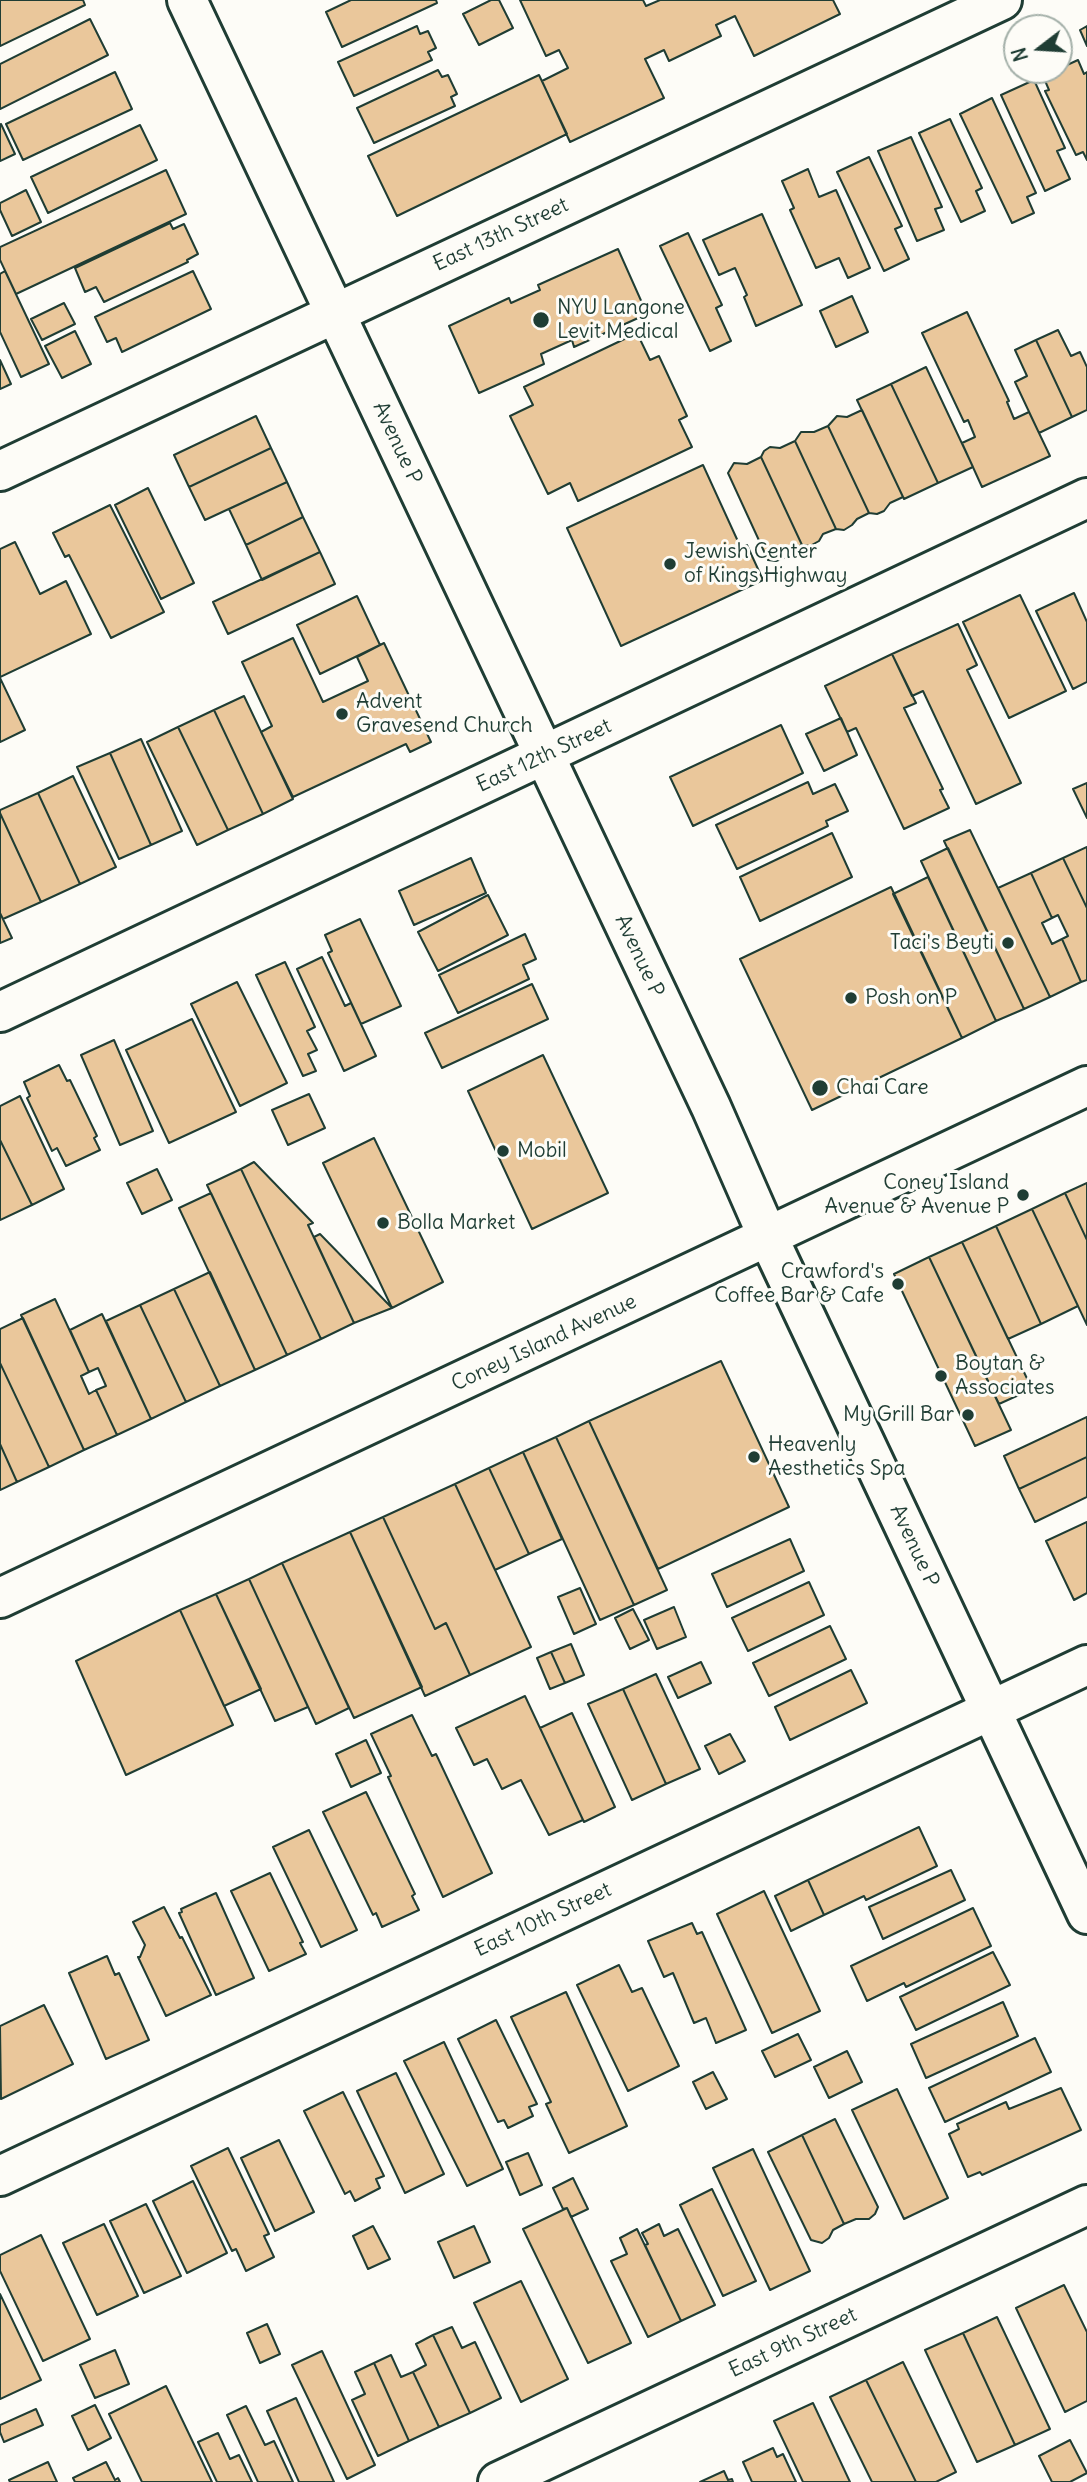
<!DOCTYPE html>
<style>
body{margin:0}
#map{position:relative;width:1087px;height:2482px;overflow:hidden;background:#fdfcf7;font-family:Delius,sans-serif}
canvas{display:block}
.north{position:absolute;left:1003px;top:14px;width:70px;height:70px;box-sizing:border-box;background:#fdfcf7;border:2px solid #a4b0a9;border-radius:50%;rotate:253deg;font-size:19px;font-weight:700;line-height:28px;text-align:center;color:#1f3d34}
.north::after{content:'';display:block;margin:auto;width:24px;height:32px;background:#1f3d34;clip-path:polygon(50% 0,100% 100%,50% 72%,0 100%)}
</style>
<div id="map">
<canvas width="1087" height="2482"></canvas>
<div class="north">N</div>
</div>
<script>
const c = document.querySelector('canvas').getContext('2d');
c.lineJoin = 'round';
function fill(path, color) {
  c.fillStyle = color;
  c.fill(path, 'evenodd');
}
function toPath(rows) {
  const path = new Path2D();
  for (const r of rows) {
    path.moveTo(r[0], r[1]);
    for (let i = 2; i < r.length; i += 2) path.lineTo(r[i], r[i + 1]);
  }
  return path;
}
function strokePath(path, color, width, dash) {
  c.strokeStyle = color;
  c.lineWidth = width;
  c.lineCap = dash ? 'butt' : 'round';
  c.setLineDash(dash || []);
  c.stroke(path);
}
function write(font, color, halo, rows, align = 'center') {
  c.font = font + ' Delius,sans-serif';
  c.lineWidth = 6;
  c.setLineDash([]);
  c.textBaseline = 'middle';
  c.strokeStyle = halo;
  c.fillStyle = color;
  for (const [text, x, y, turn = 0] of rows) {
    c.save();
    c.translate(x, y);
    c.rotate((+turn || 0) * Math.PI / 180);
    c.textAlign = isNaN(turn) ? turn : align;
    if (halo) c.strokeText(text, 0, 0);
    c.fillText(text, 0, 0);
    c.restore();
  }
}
const building = toPath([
 [0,0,83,0,85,5,0,46,0,0],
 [351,0,436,0,437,3,342,47,326,12,351,0],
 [491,0,499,0,513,28,479,45,463,14,491,0],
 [520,0,643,0,646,6,660,0,833,0,840,14,754,56,735,16,716,25,721,36,669,61,664,50,645,59,664,98,570,142,542,81,568,68,559,50,546,56,520,0],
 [90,19,108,55,0,109,0,64,90,19],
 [417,26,420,34,428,31,436,48,428,52,432,60,354,96,338,62,417,26],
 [1087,26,1087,46,1080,30,1087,26],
 [1078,60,1084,74,1087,72,1087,160,1083,152,1076,155,1045,91,1049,90,1043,76,1078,60],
 [438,70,442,77,448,75,457,94,451,97,455,106,374,143,357,108,438,70],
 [115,72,132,109,23,160,6,124,115,72],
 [539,75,567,134,397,216,368,156,539,75],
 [1034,80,1065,148,1057,151,1070,179,1045,191,1001,95,1034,80],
 [992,98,1036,193,1027,197,1034,213,1012,223,960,114,992,98],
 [950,119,982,188,976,191,985,211,961,222,919,133,950,119],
 [1,124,15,154,0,161,0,125,1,124],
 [140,125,157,160,48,213,31,177,140,125],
 [911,137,942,207,935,209,944,230,917,241,878,151,911,137],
 [869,157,902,226,895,229,909,259,884,271,837,172,869,157],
 [808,169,819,197,836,190,870,268,848,278,839,258,816,268,790,210,794,208,782,181,808,169],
 [166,170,186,214,16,294,0,260,0,247,166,170],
 [26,190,41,222,12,236,0,210,0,203,26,190],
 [762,214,802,305,756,326,744,297,747,295,735,268,719,275,703,240,762,214],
 [170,223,173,229,184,224,198,254,187,260,188,262,104,302,96,287,85,292,75,268,170,223],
 [688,233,722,305,716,308,731,341,710,351,660,246,688,233],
 [618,249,647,314,574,347,572,340,541,354,544,364,479,393,449,326,509,298,511,303,540,290,538,285,618,249],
 [5,271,49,364,21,377,0,332,0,274,5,271],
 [193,271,211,309,122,352,116,338,107,342,95,317,193,271],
 [852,296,868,332,836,347,820,311,852,296],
 [64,303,75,324,42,340,31,319,64,303],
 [967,312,1009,401,1007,402,1014,419,1029,412,1050,456,982,487,962,443,975,437,968,420,964,422,922,333,967,312],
 [1058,330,1071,356,1080,352,1087,367,1087,410,1072,417,1036,340,1058,330],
 [75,331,91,364,62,378,45,346,75,331],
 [637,333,650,360,659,356,687,416,679,420,692,447,578,501,570,483,548,494,510,416,533,405,524,387,637,333],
 [1036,340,1072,417,1039,433,1015,382,1027,376,1015,350,1036,340],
 [0,360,11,384,0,389,0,360],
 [926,367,973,467,938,483,891,384,926,367],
 [891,384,938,483,904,499,857,400,891,384],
 [862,410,903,497,890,503,884,511,877,514,869,513,828,426,837,416,847,417,862,410],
 [256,416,271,448,189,487,174,455,256,416],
 [828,426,869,513,857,519,852,525,844,530,836,529,795,441,801,432,814,432,828,426],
 [795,441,836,529,823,534,819,541,810,546,802,545,761,457,764,451,770,447,780,448,795,441],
 [271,448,287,482,205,520,189,487,271,448],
 [761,457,802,545,790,550,784,558,776,561,768,560,728,473,734,463,747,464,761,457],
 [703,465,741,548,747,545,763,580,621,646,567,528,703,465],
 [287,482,303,517,246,545,229,509,287,482],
 [148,488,194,583,161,599,115,505,148,488],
 [110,505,164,612,111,638,69,555,65,557,53,533,110,505],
 [303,517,320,552,262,580,246,545,303,517],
 [15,542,40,594,66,581,91,634,0,677,0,549,15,542],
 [320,552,335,584,228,634,213,602,320,552],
 [1074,593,1087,622,1087,682,1073,689,1036,611,1074,593],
 [1020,595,1066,691,1009,718,963,622,1020,595],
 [357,596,380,645,320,674,297,625,357,596],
 [958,624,977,665,967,670,1021,783,976,804,923,691,912,696,892,654,958,624],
 [293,638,323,702,368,681,357,657,384,643,431,742,410,752,406,744,293,797,261,732,272,726,242,662,293,638],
 [892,654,916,703,904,708,943,789,940,790,949,808,904,829,856,728,847,732,825,686,892,654],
 [0,678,25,730,0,742,0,678],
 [244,696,293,799,263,814,214,710,244,696],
 [214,710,263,814,228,830,178,727,214,710],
 [841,718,857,755,824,771,806,734,841,718],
 [781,725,803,773,693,826,670,777,781,725],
 [178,727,228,830,197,845,147,742,178,727],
 [141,739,182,831,151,845,110,753,141,739],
 [110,753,151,845,119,859,77,767,110,753],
 [73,776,116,867,80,884,38,793,73,776],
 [808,782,813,794,835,784,848,811,826,821,828,826,737,869,716,825,808,782],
 [1087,783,1087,818,1073,789,1087,783],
 [38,793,80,884,41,902,0,813,0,810,38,793],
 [0,813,41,902,3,919,0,913,0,813],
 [970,830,1050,997,1024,1009,944,841,970,830],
 [832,833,852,877,760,921,740,877,832,833],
 [1087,847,1087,908,1063,858,1087,847],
 [948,848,1024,1009,996,1021,921,861,948,848],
 [471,858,486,893,414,925,399,891,471,858],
 [1063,858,1087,908,1087,980,1081,982,1062,939,1068,936,1058,915,1052,918,1031,873,1063,858],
 [1031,873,1052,918,1042,923,1052,944,1062,939,1081,982,1050,997,998,888,1031,873],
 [928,877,996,1021,962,1038,893,894,928,877],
 [891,887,962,1038,812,1110,740,959,891,887],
 [488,895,508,935,438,971,418,932,488,895],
 [0,913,12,938,0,943,0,913],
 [360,919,401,1006,361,1024,328,953,332,951,325,935,360,919],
 [525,934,536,959,523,965,529,979,458,1013,439,975,525,934],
 [322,957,345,1006,351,1003,376,1056,344,1071,297,969,322,957],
 [285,962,315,1027,307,1031,317,1050,308,1054,316,1071,303,1076,256,975,285,962],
 [237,982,287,1083,240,1106,191,1004,237,982],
 [532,984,548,1019,442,1068,425,1033,532,984],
 [192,1019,236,1112,169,1143,126,1050,192,1019],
 [114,1040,153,1131,120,1145,81,1055,114,1040],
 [543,1055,608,1193,532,1229,468,1091,543,1055],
 [59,1065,67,1081,70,1080,97,1136,94,1138,100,1150,66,1166,57,1148,52,1151,27,1098,30,1096,24,1082,59,1065],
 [309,1094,325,1128,288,1145,272,1110,309,1094],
 [20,1096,64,1189,32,1205,0,1140,0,1106,20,1096],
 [374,1138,443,1282,392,1308,323,1163,374,1138],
 [0,1140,32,1205,0,1220,0,1140],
 [254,1162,313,1223,308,1225,354,1323,321,1339,241,1169,254,1162],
 [157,1169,172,1200,142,1214,127,1183,157,1169],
 [241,1169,321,1339,287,1355,207,1185,241,1169],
 [1087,1183,1087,1240,1065,1193,1087,1183],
 [211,1193,287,1355,255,1370,179,1208,211,1193],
 [1065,1193,1087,1240,1087,1325,1032,1209,1065,1193],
 [1032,1209,1078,1306,1041,1324,996,1226,1032,1209],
 [996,1226,1041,1324,1008,1339,962,1242,996,1226],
 [320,1234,392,1308,354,1323,314,1237,320,1234],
 [962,1242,1032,1389,999,1404,929,1257,962,1242],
 [929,1257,1011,1430,975,1446,894,1274,929,1257],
 [210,1272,255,1370,220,1386,174,1289,210,1272],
 [174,1289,220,1386,186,1402,140,1305,174,1289],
 [55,1299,89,1372,81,1376,89,1394,96,1390,117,1435,84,1450,21,1315,55,1299],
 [140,1305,186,1402,151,1419,106,1321,140,1305],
 [102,1314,151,1419,117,1435,96,1390,106,1386,98,1368,89,1372,70,1330,102,1314],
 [23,1318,84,1450,49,1467,0,1363,0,1329,23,1318],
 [721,1361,789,1507,658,1569,589,1421,721,1361],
 [0,1363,49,1467,17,1482,0,1444,0,1363],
 [1087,1417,1087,1457,1019,1489,1004,1456,1087,1417],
 [589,1421,667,1590,634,1605,556,1437,589,1421],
 [556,1437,634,1605,600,1620,523,1452,556,1437],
 [0,1444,17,1482,0,1490,0,1444],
 [523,1452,562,1539,529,1554,489,1468,523,1452],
 [1087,1457,1087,1497,1035,1522,1019,1489,1087,1457],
 [489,1468,529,1554,495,1570,455,1484,489,1468],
 [455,1484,531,1647,470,1675,446,1623,435,1629,383,1517,455,1484],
 [383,1517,435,1629,446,1623,470,1675,425,1696,350,1532,383,1517],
 [1087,1522,1087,1593,1074,1600,1046,1541,1087,1522],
 [350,1532,422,1687,354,1718,282,1563,350,1532],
 [790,1539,804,1571,727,1607,712,1574,790,1539],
 [282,1563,349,1708,316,1724,249,1579,282,1563],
 [249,1579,308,1707,275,1721,216,1594,249,1579],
 [809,1582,824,1615,748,1651,732,1618,809,1582],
 [580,1588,596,1624,574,1634,558,1597,580,1588],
 [216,1594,261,1689,224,1706,180,1610,216,1594],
 [674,1607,686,1637,657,1649,644,1620,674,1607],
 [633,1609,649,1640,630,1649,615,1618,633,1609],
 [180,1610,233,1725,126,1775,76,1661,180,1610],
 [830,1626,846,1659,769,1696,753,1663,830,1626],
 [571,1644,584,1675,565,1683,551,1652,571,1644],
 [551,1652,565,1683,550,1689,537,1658,551,1652],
 [701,1662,711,1683,678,1698,668,1677,701,1662],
 [851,1670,867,1703,790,1740,775,1707,851,1670],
 [656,1674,700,1769,666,1784,623,1689,656,1674],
 [623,1689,666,1784,632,1800,588,1704,623,1689],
 [525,1696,583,1820,549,1835,521,1780,502,1789,487,1759,474,1765,456,1728,525,1696],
 [572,1713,615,1807,584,1822,540,1728,572,1713],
 [412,1715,432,1756,436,1754,492,1873,443,1897,388,1777,391,1776,371,1734,412,1715],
 [730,1734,745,1761,719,1774,705,1746,730,1734],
 [366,1740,381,1773,351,1787,336,1754,366,1740],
 [366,1792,415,1894,412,1896,419,1910,382,1927,376,1913,373,1915,323,1812,366,1792],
 [919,1827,937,1866,866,1900,864,1896,824,1915,808,1880,919,1827],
 [309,1830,357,1930,321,1947,273,1847,309,1830],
 [951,1870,965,1900,883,1939,869,1907,951,1870],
 [270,1873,303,1942,300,1943,306,1954,269,1971,231,1891,270,1873],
 [808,1880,824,1915,791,1931,775,1896,808,1880],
 [764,1891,820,2011,772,2033,717,1914,764,1891],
 [216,1893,254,1978,216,1995,179,1913,182,1912,181,1909,216,1893],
 [164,1907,180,1938,182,1937,211,1995,166,2016,138,1957,140,1957,145,1945,133,1922,164,1907],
 [973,1908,991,1946,906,1987,904,1983,867,2001,851,1966,973,1908],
 [692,1923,697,1934,702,1932,746,2030,716,2043,706,2018,694,2023,673,1973,664,1977,648,1941,692,1923],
 [993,1952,1010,1985,916,2030,900,1997,993,1952],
 [107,1956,115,1975,119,1973,149,2040,106,2059,69,1973,107,1956],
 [619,1965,632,1992,642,1988,679,2066,628,2091,577,1985,619,1965],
 [566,1992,627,2126,569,2153,546,2104,551,2102,511,2017,566,1992],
 [1003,2002,1018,2036,926,2078,911,2044,1003,2002],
 [44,2005,73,2064,1,2099,0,2026,44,2005],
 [496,2020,537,2104,529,2107,533,2116,508,2128,504,2120,498,2122,458,2039,496,2020],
 [798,2034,811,2060,775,2077,762,2051,798,2034],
 [1035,2038,1051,2072,945,2122,929,2088,1035,2038],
 [444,2042,503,2169,467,2186,404,2061,444,2042],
 [847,2051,862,2082,829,2098,814,2067,847,2051],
 [713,2072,727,2099,706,2109,693,2082,713,2072],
 [396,2073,444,2174,405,2193,357,2091,396,2073],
 [1061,2088,1081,2130,982,2175,980,2172,968,2177,949,2134,959,2129,957,2124,1006,2102,1009,2109,1061,2088],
 [897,2089,948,2198,904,2219,852,2110,897,2089],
 [343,2092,384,2176,376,2179,380,2188,355,2201,350,2191,345,2194,304,2111,343,2092],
 [835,2119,878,2207,875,2214,869,2219,856,2219,844,2224,802,2135,835,2119],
 [802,2135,844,2224,833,2230,829,2238,822,2243,811,2240,768,2152,802,2135],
 [279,2140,314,2212,275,2231,241,2158,279,2140],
 [228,2148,269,2234,264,2236,274,2257,246,2271,236,2249,232,2251,191,2166,228,2148],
 [753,2149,810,2271,770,2290,713,2168,753,2149],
 [528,2153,542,2185,520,2195,506,2162,528,2153],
 [573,2178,588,2209,571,2217,567,2208,563,2209,553,2188,573,2178],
 [193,2181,227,2253,187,2273,153,2201,193,2181],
 [712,2189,756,2281,723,2296,680,2205,712,2189],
 [146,2204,181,2276,144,2293,110,2221,146,2204],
 [567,2208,631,2343,588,2363,523,2229,567,2208],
 [104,2224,138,2296,97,2315,63,2243,104,2224],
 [659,2224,664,2236,678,2229,715,2305,681,2321,645,2245,648,2244,642,2233,659,2224],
 [373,2226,390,2259,368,2269,353,2236,373,2226],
 [474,2226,490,2262,454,2278,438,2242,474,2226],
 [637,2229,681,2321,648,2337,611,2261,627,2254,620,2238,637,2229],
 [41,2235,90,2339,43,2361,0,2271,0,2255,41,2235],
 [521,2281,568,2379,521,2402,474,2303,521,2281],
 [1064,2285,1087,2332,1087,2401,1065,2412,1016,2308,1064,2285],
 [0,2294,41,2380,0,2399,0,2294],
 [997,2317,1050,2429,1015,2445,963,2333,997,2317],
 [267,2324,280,2354,260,2363,247,2333,267,2324],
 [452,2327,462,2348,475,2342,501,2398,470,2413,433,2335,452,2327],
 [963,2333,1015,2445,977,2462,925,2350,963,2333],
 [433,2335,470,2413,439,2427,413,2372,426,2365,416,2344,433,2335],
 [115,2350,129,2384,95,2398,80,2365,115,2350],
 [322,2351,375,2465,347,2479,292,2365,322,2351],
 [391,2355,401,2377,413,2372,439,2427,409,2441,374,2363,391,2355],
 [903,2362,956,2472,936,2482,916,2482,866,2380,903,2362],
 [374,2363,409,2441,378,2456,352,2400,365,2394,355,2372,374,2363],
 [866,2380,916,2482,872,2482,830,2397,866,2380],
 [166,2386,212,2482,142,2482,109,2414,166,2386],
 [296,2398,334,2482,299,2482,267,2411,296,2398],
 [813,2403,850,2482,803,2482,774,2421,813,2403],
 [95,2405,111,2438,88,2450,72,2416,95,2405],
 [246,2406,265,2445,274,2441,293,2482,258,2482,227,2415,246,2406],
 [36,2409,43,2425,4,2442,0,2432,0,2425,36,2409],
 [218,2433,230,2459,239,2455,252,2482,217,2482,198,2442,218,2433],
 [1070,2440,1087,2473,1070,2482,1052,2482,1039,2456,1070,2440],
 [773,2448,777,2457,783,2454,796,2482,752,2482,743,2462,773,2448],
 [48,2462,57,2482,10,2482,9,2480,48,2462],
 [106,2462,115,2480,118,2478,120,2482,75,2482,73,2478,106,2462],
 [724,2471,728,2480,732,2479,733,2482,700,2482,724,2471]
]);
const minor = toPath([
 [0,471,1002,0],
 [0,1012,1087,498],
 [0,2176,1087,1665],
 [498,2482,1087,2205]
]);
const major = toPath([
 [187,0,711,1107,768,1237,1087,1914],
 [0,1598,1087,1086]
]);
const markers = [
 [541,320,9,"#1f3d34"],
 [670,564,7,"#1f3d34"],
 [342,714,7,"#1f3d34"],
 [1008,943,7,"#1f3d34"],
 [851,998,7,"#1f3d34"],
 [820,1088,9,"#1f3d34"],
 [503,1151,7,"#1f3d34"],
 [1023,1195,7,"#1f3d34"],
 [383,1223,7,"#1f3d34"],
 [898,1284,7,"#1f3d34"],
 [941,1376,7,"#1f3d34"],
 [968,1415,7,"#1f3d34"],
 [754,1457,7,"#1f3d34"]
];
const streetNames = [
 ["East 13th Street",501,235,-25],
 ["Avenue P",397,443,65],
 ["East 12th Street",544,756,-25],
 ["Avenue P",639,956,65],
 ["Coney Island Avenue",544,1343,-25],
 ["Avenue P",914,1546,65],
 ["East 10th Street",543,1920,-25],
 ["East 9th Street",793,2343,-25]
];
const poiNames = [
 ["NYU Langone",557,308],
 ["Levit Medical",557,332],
 ["Jewish Center",684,552],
 ["of Kings Highway",684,576],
 ["Advent",356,702],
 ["Gravesend Church",356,726],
 ["Taci's Beyti",994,943,"right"],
 ["Posh on P",865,998],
 ["Chai Care",836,1088],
 ["Mobil",517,1151],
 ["Coney Island",1009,1183,"right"],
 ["Avenue & Avenue P",1009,1207,"right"],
 ["Bolla Market",397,1223],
 ["Crawford's",884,1272,"right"],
 ["Coffee Bar & Cafe",884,1296,"right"],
 ["Boytan &",955,1364],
 ["Associates",955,1388],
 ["My Grill Bar",954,1415,"right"],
 ["Heavenly",768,1445],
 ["Aesthetics Spa",768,1469]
];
fill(building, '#eac79b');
strokePath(building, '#1f3d34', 2);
strokePath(minor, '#1f3d34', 44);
strokePath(major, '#1f3d34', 44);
strokePath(minor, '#fdfcf7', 38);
strokePath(major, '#fdfcf7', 38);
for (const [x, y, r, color] of markers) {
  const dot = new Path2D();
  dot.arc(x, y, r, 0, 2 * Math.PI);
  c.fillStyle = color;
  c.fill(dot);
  strokePath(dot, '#fdfcf7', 2.5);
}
write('21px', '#1f3d34', '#fdfcf7', streetNames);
write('21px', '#1f3d34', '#fdfcf7', poiNames, 'left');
</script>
